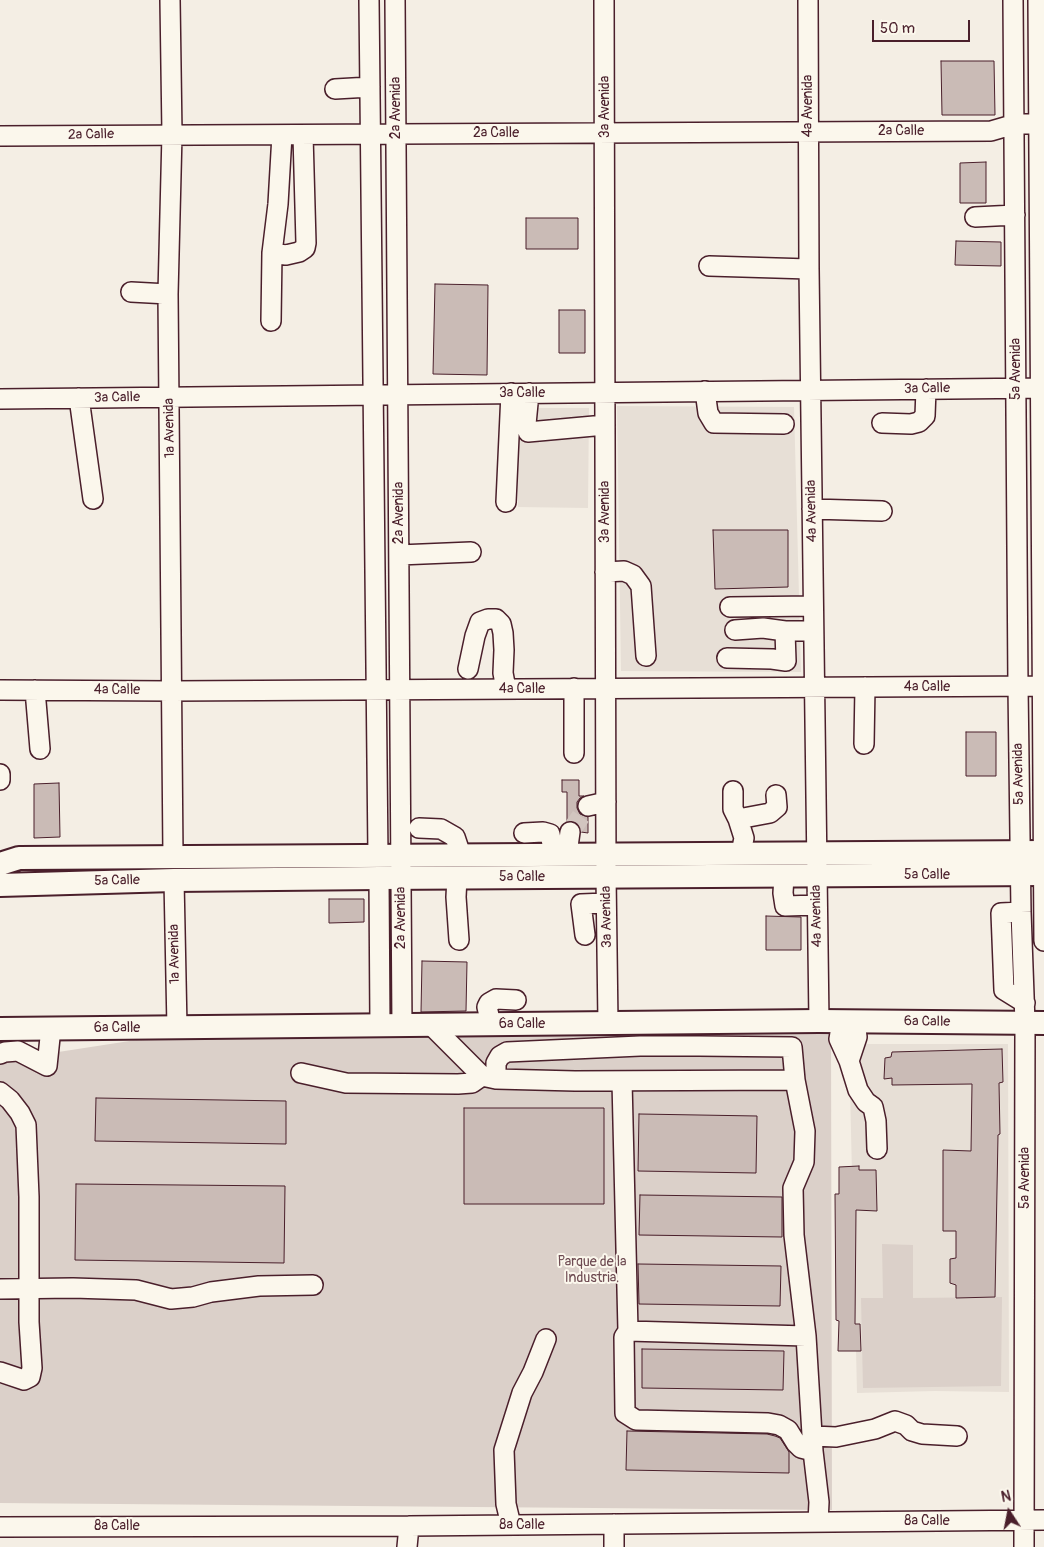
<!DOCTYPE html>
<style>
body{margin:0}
#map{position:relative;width:1044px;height:1547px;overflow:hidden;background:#f4eee4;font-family:Pangolin,sans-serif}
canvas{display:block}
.north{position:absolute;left:984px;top:1487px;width:50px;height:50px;-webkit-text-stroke:4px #fbf7ec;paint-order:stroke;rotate:349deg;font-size:14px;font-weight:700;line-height:20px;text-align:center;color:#4a1f2b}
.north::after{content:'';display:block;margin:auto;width:18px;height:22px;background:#4a1f2b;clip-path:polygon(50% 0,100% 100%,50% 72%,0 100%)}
.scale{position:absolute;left:872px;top:20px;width:98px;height:22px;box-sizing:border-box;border:2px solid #4a1f2b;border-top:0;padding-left:6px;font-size:15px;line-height:18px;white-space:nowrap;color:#4a1f2b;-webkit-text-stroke:4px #fbf7ec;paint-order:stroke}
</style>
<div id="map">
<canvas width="1044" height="1547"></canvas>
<div class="north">N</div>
<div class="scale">50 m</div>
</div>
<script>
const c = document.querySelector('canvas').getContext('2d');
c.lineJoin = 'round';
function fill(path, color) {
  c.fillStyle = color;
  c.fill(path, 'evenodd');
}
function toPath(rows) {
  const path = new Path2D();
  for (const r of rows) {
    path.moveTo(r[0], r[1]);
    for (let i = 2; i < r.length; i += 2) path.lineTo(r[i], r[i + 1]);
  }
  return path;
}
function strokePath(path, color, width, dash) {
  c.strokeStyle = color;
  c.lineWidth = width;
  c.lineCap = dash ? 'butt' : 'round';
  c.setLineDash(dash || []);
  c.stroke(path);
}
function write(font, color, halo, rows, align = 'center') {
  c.font = font + ' Pangolin,sans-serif';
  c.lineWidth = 4;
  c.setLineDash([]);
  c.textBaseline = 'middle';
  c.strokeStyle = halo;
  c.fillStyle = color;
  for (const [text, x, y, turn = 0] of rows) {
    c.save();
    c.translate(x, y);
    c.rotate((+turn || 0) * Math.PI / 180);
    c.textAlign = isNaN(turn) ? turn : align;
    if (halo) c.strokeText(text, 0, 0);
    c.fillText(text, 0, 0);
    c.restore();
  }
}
const built = toPath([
 [617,406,794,407,801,672,621,671],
 [517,408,589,408,588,508,518,507],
 [849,1044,1008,1044,1009,1392,935,1391,857,1393]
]);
const green = toPath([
 [831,1032,832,1510,0,1503,0,1061,175,1034],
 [882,1244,913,1245,913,1298,1002,1297,1001,1386,863,1388,861,1298,883,1298]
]);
const building = toPath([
 [941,61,994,61,995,115,942,115,941,61],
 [986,162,986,203,960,203,960,163,986,162],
 [526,218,578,218,578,249,526,249,526,218],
 [956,241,1001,242,1001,266,955,265,956,241],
 [435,284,488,285,487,375,433,374,435,284],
 [559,310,585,310,585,353,559,353,559,310],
 [713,530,788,530,788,587,715,589,713,530],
 [966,732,996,732,996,776,966,776,966,732],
 [562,780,579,780,579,796,584,796,580,798,577,802,577,808,580,814,588,817,588,833,581,832,580,827,577,823,572,821,567,821,567,792,562,792,562,780],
 [59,783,60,837,34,838,34,784,59,783],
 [329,899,364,899,364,922,329,923,329,899],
 [766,916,801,917,801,950,766,950,766,916],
 [422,961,467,962,466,1011,421,1012,422,961],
 [1002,1049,1003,1082,999,1083,1000,1134,998,1135,995,1297,956,1298,956,1285,950,1283,950,1259,956,1258,956,1231,943,1231,943,1150,971,1151,972,1084,892,1085,892,1078,884,1079,885,1058,891,1057,892,1052,1002,1049],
 [96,1098,286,1101,286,1144,95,1141,96,1098],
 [464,1108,604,1108,604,1204,464,1204,464,1108],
 [639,1114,757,1116,756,1173,638,1171,639,1114],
 [859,1166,859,1170,876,1170,877,1211,856,1210,855,1324,860,1324,861,1351,838,1351,839,1321,836,1320,835,1194,839,1194,839,1167,859,1166],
 [76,1184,285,1186,284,1263,75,1260,76,1184],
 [640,1195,782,1197,782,1237,639,1235,640,1195],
 [638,1264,781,1266,780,1306,639,1304,638,1264],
 [642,1349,784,1351,783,1390,642,1388,642,1349],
 [627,1431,767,1434,775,1436,780,1438,789,1452,789,1473,626,1470,627,1431]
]);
const minorTunnel = toPath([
 [570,832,588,806]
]);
const minor = toPath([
 [170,0,172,134,168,294,173,856],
 [369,0,378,855],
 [395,0,402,1025],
 [604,0,606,876,608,1023],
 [808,0,809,269,819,1021],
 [1013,0,1018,686,1021,912,1025,1023,1024,1547],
 [1038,0,1044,941],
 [335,89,370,87],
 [282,135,278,204,272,253,286,255,299,252,305,248,306,243,303,135],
 [0,136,991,131,1015,124,1044,124],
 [975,217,1015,215],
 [709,266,809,269],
 [131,292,168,294],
 [271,321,272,253],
 [705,391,708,413,714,423,784,424],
 [529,393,526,424,528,432,605,425],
 [79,398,93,499],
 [0,399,1044,388],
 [882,423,911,424,919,422,925,416,926,389],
 [506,502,511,393],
 [812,509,882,511],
 [399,555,471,552],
 [605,572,624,571,633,575,641,586,646,656],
 [730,607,813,606],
 [735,630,763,628,785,631,813,631],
 [727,658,772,659,786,661,785,631],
 [468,669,475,636,480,622,488,619,496,619,501,624,503,633,504,650,503,673,506,689],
 [0,690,172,691,1044,686],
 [35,690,40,749],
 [864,744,865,687],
 [574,753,574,688],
 [0,774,0,780],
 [733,791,733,809,738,819,744,838,741,853],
 [588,806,606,802],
 [738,819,770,813,777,807,776,795],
 [419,828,441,829,455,837,461,855],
 [524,833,543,832,550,834,554,854],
 [567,854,570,832],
 [784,876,783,893,785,906,817,905],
 [457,877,456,897,459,940],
 [379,878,380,1026],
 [174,880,177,1028],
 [1021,912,1001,913,1004,990,1025,1003],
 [585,935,581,904,606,903],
 [842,1021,839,1039,849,1061],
 [855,1021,857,1037,849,1061,858,1090,866,1102,873,1107,876,1121,877,1149],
 [491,1024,487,1007,489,1003,496,999,516,1000],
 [431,1025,482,1076,496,1079,575,1081,795,1080,792,1047,699,1046,640,1046,507,1052,500,1056,496,1063,496,1079],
 [0,1054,5,1052,18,1051,47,1066,51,1028],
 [301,1073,346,1083,458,1084,472,1083,482,1076],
 [795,1080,805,1131,804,1162,793,1188,794,1235,806,1336,813,1451,819,1502,818,1522],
 [622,1081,628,1331],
 [0,1092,10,1100,20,1113,26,1125,29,1197,29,1322,32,1368,30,1377,24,1380,0,1372],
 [0,1289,73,1288,136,1290,171,1299,193,1297,211,1292,259,1286,313,1285],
 [806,1336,628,1331,624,1337,625,1413,636,1420,768,1423,779,1425,788,1430,796,1443,801,1448,813,1451],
 [812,1436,836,1437,875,1429,895,1421,906,1425,912,1431,922,1434,957,1436],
 [614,1524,614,1547],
 [511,1525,506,1504,504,1450,522,1393,533,1372,546,1339],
 [0,1527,409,1526,1044,1520],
 [407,1547,409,1526]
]);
const major = toPath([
 [0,864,19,858,1044,852],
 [0,885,174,880,379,878,1044,874],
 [0,1029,819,1021,1044,1023]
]);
const streetNames = [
 ["4a Avenida",808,106,-90],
 ["3a Avenida",605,107,-90],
 ["2a Avenida",396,108,-90],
 ["2a Calle",901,131],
 ["2a Calle",496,133],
 ["2a Calle",91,135,-1],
 ["5a Avenida",1016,369,-90],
 ["3a Calle",927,389,-1],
 ["3a Calle",522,393],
 ["3a Calle",117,398,-1],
 ["1a Avenida",170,428,-91],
 ["4a Avenida",812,511,-91],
 ["3a Avenida",605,512,-90],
 ["2a Avenida",399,513,-90],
 ["4a Calle",927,687],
 ["4a Calle",522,689],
 ["4a Calle",117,690],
 ["5a Avenida",1019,774,-91],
 ["5a Calle",927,875],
 ["5a Calle",522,877],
 ["5a Calle",117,881,-1],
 ["4a Avenida",817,916,-91],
 ["3a Avenida",607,917,-91],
 ["2a Avenida",401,918,-90],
 ["1a Avenida",175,954,-91],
 ["6a Calle",927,1022,1],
 ["6a Calle",522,1024],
 ["6a Calle",117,1028],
 ["5a Avenida",1025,1178,-90],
 ["8a Calle",927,1521],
 ["8a Calle",522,1525],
 ["8a Calle",117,1526]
];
const parkNames = [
 ["Parque de la",592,1262],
 ["Industria.",592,1278]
];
fill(built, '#e7dfd6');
fill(green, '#dbd0c9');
fill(building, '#cabbb6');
strokePath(building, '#4a1f2b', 1);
strokePath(minorTunnel, '#d2c5bf', 19, [19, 9]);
strokePath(minor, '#4a1f2b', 22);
strokePath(major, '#4a1f2b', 26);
strokePath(minor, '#fbf7ec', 19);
strokePath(major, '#fbf7ec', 22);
write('14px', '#4a1f2b', '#fbf7ec', streetNames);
write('14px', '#6e4b52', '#fbf7ec', parkNames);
</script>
